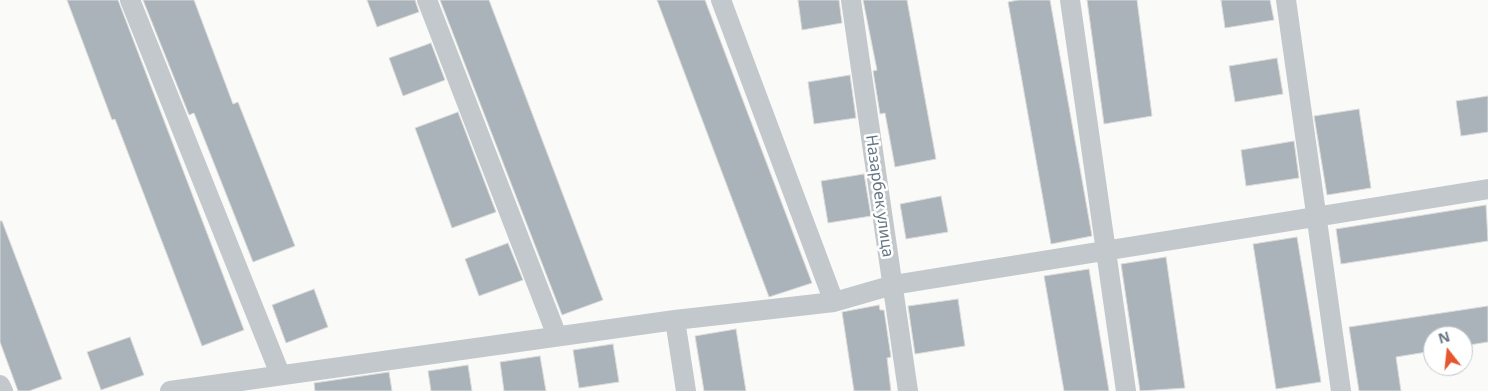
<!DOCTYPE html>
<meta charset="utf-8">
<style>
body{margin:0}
#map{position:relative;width:1488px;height:391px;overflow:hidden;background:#fafaf8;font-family:"Noto Sans",sans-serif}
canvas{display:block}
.north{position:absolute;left:1423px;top:326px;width:50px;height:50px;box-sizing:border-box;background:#fff;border:1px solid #c1c8cd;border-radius:50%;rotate:344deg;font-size:14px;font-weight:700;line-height:20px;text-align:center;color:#657683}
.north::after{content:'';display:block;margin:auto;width:18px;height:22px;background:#e4572e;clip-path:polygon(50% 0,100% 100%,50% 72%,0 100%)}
</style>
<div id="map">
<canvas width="1488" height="391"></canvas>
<div class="north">N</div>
</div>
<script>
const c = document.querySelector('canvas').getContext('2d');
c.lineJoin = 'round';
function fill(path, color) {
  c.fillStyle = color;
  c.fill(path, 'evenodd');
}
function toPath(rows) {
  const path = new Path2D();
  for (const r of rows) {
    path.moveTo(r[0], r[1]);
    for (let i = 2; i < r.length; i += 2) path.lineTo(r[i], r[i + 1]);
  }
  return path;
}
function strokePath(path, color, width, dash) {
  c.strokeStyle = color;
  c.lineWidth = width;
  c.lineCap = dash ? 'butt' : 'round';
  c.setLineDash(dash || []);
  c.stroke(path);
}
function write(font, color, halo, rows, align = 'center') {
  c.font = font + ' "Noto Sans",sans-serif';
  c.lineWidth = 5;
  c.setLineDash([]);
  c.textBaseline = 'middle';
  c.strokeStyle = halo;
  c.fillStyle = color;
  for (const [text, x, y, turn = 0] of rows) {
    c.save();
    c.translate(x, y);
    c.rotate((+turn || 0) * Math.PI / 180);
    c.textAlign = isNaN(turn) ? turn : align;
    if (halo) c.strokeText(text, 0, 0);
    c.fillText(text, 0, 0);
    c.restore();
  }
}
const building = toPath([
 [67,0,118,0,244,330,202,346,115,119,112,120,67,0],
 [143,0,194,0,233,104,238,102,295,246,253,262,194,113,189,115,143,0],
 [367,0,415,0,419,12,377,27,367,0],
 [440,0,489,0,603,300,562,315,440,0],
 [657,0,705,0,812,283,769,297,657,0],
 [798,0,839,0,842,23,802,30,798,0],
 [863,0,907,0,936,159,895,167,885,113,880,114,873,71,877,70,863,0],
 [1018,0,1050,0,1092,236,1051,244,1008,2,1018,0],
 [1087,0,1137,0,1152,116,1104,124,1087,0],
 [1221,0,1270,0,1274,20,1225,28,1221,0],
 [431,43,445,80,403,96,389,58,431,43],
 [1277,58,1283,94,1235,102,1229,66,1277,58],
 [850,75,856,118,814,124,808,82,850,75],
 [1488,96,1488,132,1461,136,1456,101,1488,96],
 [1359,109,1371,188,1327,195,1314,116,1359,109],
 [458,112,496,212,452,228,415,128,458,112],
 [1294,141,1299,178,1246,186,1241,150,1294,141],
 [864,174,871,216,828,223,821,181,864,174],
 [941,196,948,232,906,239,900,204,941,196],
 [1486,205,1488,241,1341,264,1336,229,1486,205],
 [0,221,2,221,62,379,29,391,18,391,0,342,0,221],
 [1297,237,1321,382,1276,389,1253,244,1297,237],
 [508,243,523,280,479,296,465,259,508,243],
 [1166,257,1185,388,1140,391,1121,264,1166,257],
 [1089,269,1109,391,1064,391,1044,276,1089,269],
 [314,289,328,327,286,343,272,305,314,289],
 [958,299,965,346,915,354,908,306,958,299],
 [879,305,880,310,884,310,891,357,887,358,891,391,854,391,842,312,879,305],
 [1488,306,1488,342,1463,346,1463,336,1433,336,1433,351,1396,357,1401,391,1359,391,1349,327,1488,306],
 [736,329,746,391,704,391,695,336,736,329],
 [130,337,144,375,101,390,87,352,130,337],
 [613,344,619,382,579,388,573,350,613,344],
 [540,356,546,391,504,391,500,362,540,356],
 [468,365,472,391,431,391,428,371,468,365],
 [389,372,392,391,315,391,314,383,389,372]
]);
const minor = toPath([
 [130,0,280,374],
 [427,0,557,336],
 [721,0,834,302],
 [851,0,908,391],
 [1070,0,1126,391],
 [1286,0,1341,391],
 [675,320,686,391],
 [0,385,3,391],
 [170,391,675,320,834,302,893,285,1488,189]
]);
const streetNames = [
 ["Назарбек улица",879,196,82]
];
fill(building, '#aab3b9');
strokePath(building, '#dcdcda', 1);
strokePath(minor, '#c3c8cc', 20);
write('16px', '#657683', '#fff', streetNames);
</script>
